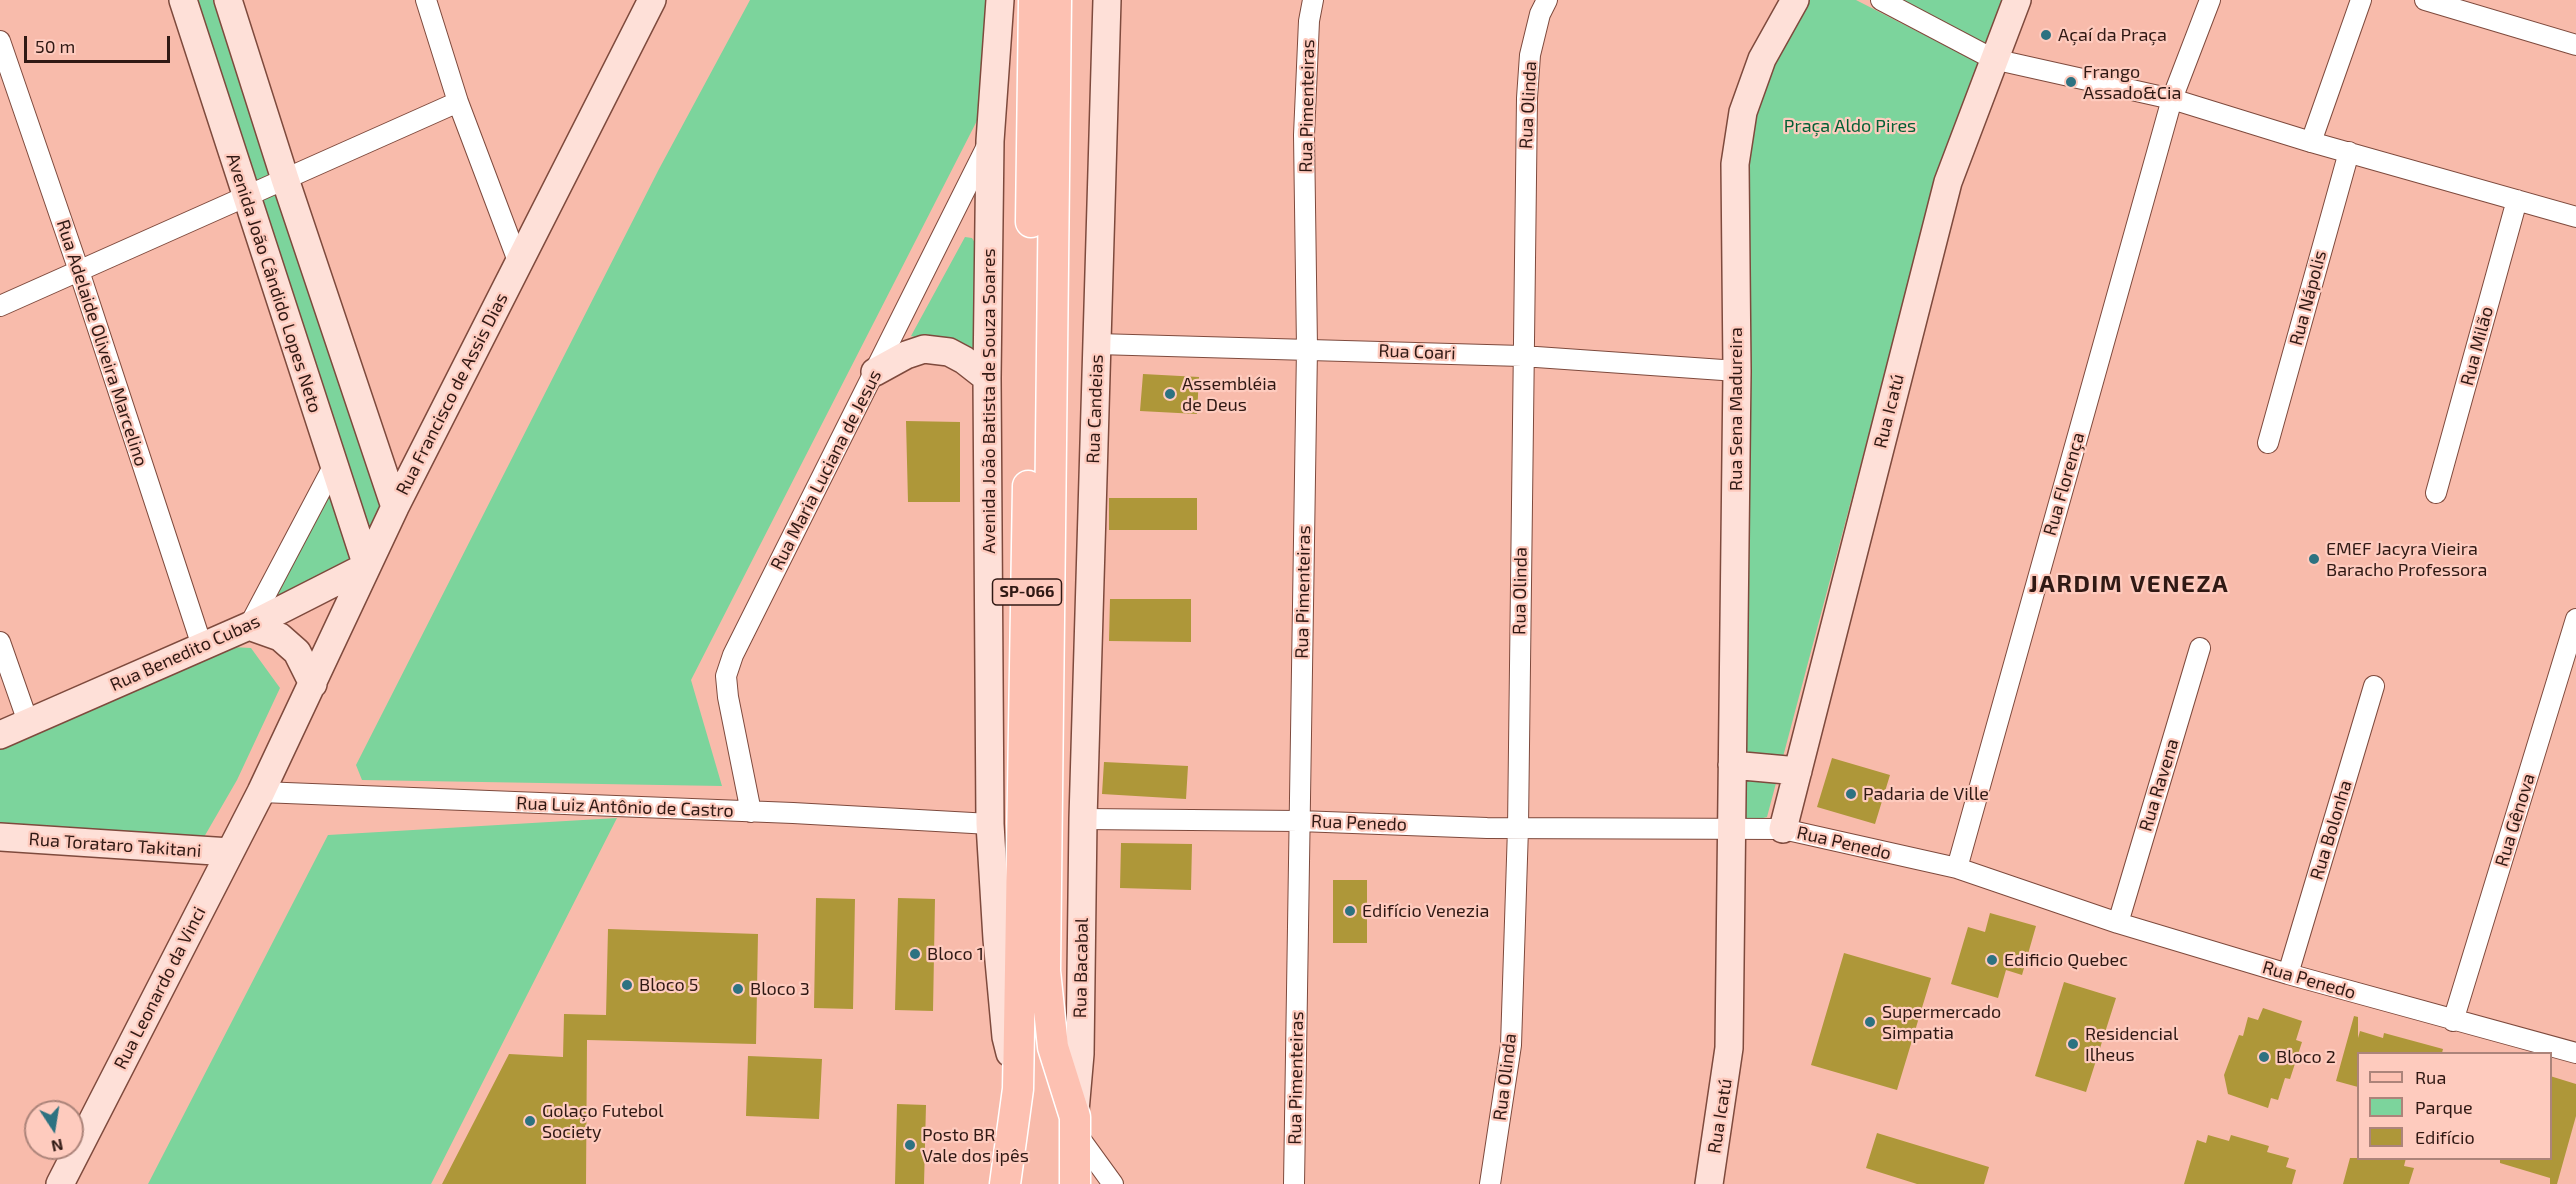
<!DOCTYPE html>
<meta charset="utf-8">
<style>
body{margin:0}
#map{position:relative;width:2576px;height:1184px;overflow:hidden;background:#f8bbab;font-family:"Exo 2",sans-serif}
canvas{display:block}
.legend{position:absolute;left:2357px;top:1052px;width:195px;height:108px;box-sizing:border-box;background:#fecbbe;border:2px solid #ac847a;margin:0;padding:8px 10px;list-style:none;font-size:18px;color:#301914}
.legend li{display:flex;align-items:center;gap:12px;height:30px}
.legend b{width:30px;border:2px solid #ac847a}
.north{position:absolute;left:24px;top:1100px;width:60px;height:60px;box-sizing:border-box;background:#fecbbe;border:2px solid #ac847a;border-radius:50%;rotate:168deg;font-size:16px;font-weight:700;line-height:24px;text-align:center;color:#301914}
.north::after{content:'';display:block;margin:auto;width:21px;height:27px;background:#2d7281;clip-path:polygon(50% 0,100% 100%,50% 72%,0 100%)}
.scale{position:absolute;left:24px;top:36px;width:146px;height:27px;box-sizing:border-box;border:3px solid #301914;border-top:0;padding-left:8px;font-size:18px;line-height:21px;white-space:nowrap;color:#301914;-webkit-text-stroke:4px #fecbbe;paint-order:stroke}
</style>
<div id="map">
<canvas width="2576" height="1184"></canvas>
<ul class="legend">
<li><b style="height:8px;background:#fdc1b2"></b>Rua</li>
<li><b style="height:16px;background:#7cd49c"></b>Parque</li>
<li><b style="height:16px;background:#ae9739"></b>Edifício</li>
</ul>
<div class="north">N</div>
<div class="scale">50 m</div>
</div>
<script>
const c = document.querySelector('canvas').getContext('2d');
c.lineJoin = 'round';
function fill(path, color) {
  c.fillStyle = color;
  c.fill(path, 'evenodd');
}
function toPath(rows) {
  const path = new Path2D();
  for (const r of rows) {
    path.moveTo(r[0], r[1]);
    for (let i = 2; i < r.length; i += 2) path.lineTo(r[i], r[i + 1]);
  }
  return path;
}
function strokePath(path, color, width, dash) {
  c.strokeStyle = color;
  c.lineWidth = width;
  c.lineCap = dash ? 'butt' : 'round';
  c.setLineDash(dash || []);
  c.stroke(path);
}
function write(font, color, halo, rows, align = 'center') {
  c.font = font + ' "Exo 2",sans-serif';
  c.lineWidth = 4.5;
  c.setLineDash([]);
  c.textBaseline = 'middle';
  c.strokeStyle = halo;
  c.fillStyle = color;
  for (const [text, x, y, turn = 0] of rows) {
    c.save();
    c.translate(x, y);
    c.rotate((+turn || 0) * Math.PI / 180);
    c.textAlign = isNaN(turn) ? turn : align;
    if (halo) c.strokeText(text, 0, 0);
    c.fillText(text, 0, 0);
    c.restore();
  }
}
const green = toPath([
 [195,0,213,0,381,507,365,539],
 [750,0,986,0,984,107,691,680,722,786,362,780,356,765,659,169],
 [1803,0,1856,0,1979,63,1937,177,1767,817,1759,819,1738,817,1747,164,1750,111],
 [1900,0,2004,0,1988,45],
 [965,237,972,238,977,246,974,354,911,336],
 [329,495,350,558,261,612],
 [232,647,251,648,280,688,237,780,200,844,0,831,0,744],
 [617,818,431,1184,148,1184,328,835]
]);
const building = toPath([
 [1143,374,1199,377,1197,414,1140,411],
 [906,421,960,422,960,502,908,502],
 [1109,498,1197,498,1197,530,1109,530],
 [1110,599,1191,599,1191,642,1109,641],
 [1832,758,1890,775,1875,824,1817,807],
 [1104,762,1188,766,1186,799,1102,794],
 [1121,843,1192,844,1191,890,1120,888],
 [1333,880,1367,880,1367,943,1333,943],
 [816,898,855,899,853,1009,814,1008],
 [898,898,935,899,933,1011,895,1010],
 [1990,913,2036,926,2022,975,2006,970,1998,998,1951,984,1968,927,1985,932],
 [608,929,758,934,756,1044,587,1040,586,1184,442,1184,509,1054,563,1057,564,1014,606,1015],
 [1844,953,1931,978,1897,1090,1811,1065],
 [2064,982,2116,998,2086,1092,2035,1076],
 [2263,1008,2302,1021,2296,1040,2302,1042,2290,1079,2285,1078,2278,1100,2271,1098,2268,1108,2228,1094,2224,1075,2239,1035,2243,1036,2248,1017,2258,1020],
 [2354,1016,2358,1017,2358,1038,2360,1031,2383,1038,2384,1033,2443,1049,2442,1053,2358,1053,2358,1087,2336,1081],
 [748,1056,822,1059,819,1119,746,1116],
 [2550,1076,2576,1084,2576,1116,2557,1184,2550,1184,2550,1178,2500,1163,2500,1158,2550,1158],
 [897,1104,926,1105,924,1184,895,1184],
 [1877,1133,1989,1167,1984,1184,1917,1184,1866,1168],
 [2208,1135,2229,1141,2231,1135,2269,1146,2267,1152,2289,1158,2286,1167,2296,1170,2292,1184,2184,1184,2197,1140,2206,1143],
 [2350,1158,2406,1158,2404,1166,2414,1168,2409,1184,2343,1184]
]);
const street = toPath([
 [426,0,458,102,518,261],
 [1881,0,1993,59,2172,99,2311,142,2576,217],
 [2425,0,2576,45],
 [0,41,79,271,202,646],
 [2311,142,2361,0],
 [0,306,458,102],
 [1097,344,1522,356,1737,371],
 [2268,443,2349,152],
 [2436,493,2517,200],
 [249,626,333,467],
 [0,642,28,722],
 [261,792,793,813,990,824],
 [751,812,728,697,726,676,733,655,987,146],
 [1083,819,1299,821,1487,828,1783,829,1957,868,2118,923,2288,974,2576,1053],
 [1957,868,2172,99,2210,0],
 [2118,923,2200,648],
 [2288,974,2374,686],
 [2453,1021,2576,619],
 [1076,1133,1113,1184],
 [1294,1184,1307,348,1304,135,1309,21,1313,0],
 [1490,1184,1511,1045,1518,828,1527,98,1530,55,1540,14,1547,0]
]);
const secondary = toPath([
 [183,0,367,566],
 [228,0,285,179,395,507],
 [1000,0,990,141,987,378,990,824,997,939,1006,1037,1010,1053],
 [875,372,906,355,924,349,949,352,964,360,987,378],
 [249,626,280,637,297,652,313,684],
 [0,735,249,626,367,566],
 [1732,765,1798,771],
 [1783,829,1948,182,2017,0],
 [0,837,230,852],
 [1075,1111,1080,1054,1083,819,1107,0],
 [60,1184,261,792,395,507,652,0],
 [1709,1184,1729,1048,1737,371,1735,164,1743,112,1762,59,1795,0]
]);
const primary = toPath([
 [1056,0,1045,971,1053,1047,1075,1117,1075,1184],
 [1031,222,1034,0],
 [1005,1184,1018,1089,1028,486]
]);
const markers = [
 [2046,35,6,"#2d7281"],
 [2071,82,6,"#2d7281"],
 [1170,394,6,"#2d7281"],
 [2314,559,6,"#2d7281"],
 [1851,794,6,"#2d7281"],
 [1350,911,6,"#2d7281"],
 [915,954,6,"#2d7281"],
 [1992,960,6,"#2d7281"],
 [627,985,6,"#2d7281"],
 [738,989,6,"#2d7281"],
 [1870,1022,6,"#2d7281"],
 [2073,1044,6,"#2d7281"],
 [2264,1057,6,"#2d7281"],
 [530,1121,6,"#2d7281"],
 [910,1145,6,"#2d7281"]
];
const shields = [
 [1027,592,69]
];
const shieldNames = [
 ["SP-066",1027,592]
];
const poiNames = [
 ["Açaí da Praça",2058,35],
 ["Frango",2083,72],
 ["Assado&Cia",2083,93],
 ["Assembléia",1182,384],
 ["de Deus",1182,405],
 ["EMEF Jacyra Vieira",2326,549],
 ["Baracho Professora",2326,570],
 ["Padaria de Ville",1863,794],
 ["Edifício Venezia",1362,911],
 ["Bloco 1",927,954],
 ["Edificio Quebec",2004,960],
 ["Bloco 5",639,985],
 ["Bloco 3",750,989],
 ["Supermercado",1882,1012],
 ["Simpatia",1882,1033],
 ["Residencial",2085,1034],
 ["Ilheus",2085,1055],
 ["Bloco 2",2276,1057],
 ["Golaço Futebol",542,1111],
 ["Society",542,1132],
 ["Posto BR",922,1135],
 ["Vale dos ipês",922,1156]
];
const streetNames = [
 ["Rua Olinda",1528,105,-87],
 ["Rua Pimenteiras",1307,106,-89],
 ["Avenida João Cândido Lopes Neto",274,283,72],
 ["Rua Nápolis",2308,298,-75],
 ["Rua Adelaide Oliveira Marcelino",102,343,72],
 ["Rua Milão",2477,346,-75],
 ["Rua Coari",1417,352,2],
 ["Rua Francisco de Assis Dias",452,394,-63],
 ["Avenida João Batista de Souza Soares",989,401,-90],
 ["Rua Candeias",1095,409,-88],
 ["Rua Sena Madureira",1736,409,-90],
 ["Rua Icatú",1889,411,-76],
 ["Rua Maria Luciana de Jesus",826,470,-63],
 ["Rua Florença",2064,484,-74],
 ["Rua Olinda",1520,591,-89],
 ["Rua Pimenteiras",1303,592,-89],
 ["Rua Benedito Cubas",185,653,-24],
 ["Rua Ravena",2159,785,-73],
 ["Rua Luiz Antônio de Castro",625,807,2],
 ["Rua Gênova",2515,820,-73],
 ["Rua Penedo",1359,823,2],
 ["Rua Bolonha",2331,830,-73],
 ["Rua Penedo",1844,843,13],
 ["Rua Torataro Takitani",115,845,4],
 ["Rua Bacabal",1081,968,-89],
 ["Rua Penedo",2309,980,16],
 ["Rua Leonardo da Vinci",160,988,-63],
 ["Rua Olinda",1505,1077,-83],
 ["Rua Pimenteiras",1296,1078,-89],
 ["Rua Icatú",1720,1116,-81]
];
const parkNames = [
 ["Praça Aldo Pires",1850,126]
];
const districtNames = [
 ["JARDIM VENEZA",2129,584]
];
fill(green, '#7cd49c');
fill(building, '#ae9739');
strokePath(street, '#7e4a3d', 22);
strokePath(secondary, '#7e4a3d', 30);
strokePath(primary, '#fff', 33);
strokePath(street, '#fff', 20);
strokePath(secondary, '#fee0d8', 27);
strokePath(primary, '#fdc1b2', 30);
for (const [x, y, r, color] of markers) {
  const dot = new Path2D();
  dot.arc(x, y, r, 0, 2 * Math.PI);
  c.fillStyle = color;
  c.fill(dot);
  strokePath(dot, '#fecbbe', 2);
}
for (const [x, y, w] of shields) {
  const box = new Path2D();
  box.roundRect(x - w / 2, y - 13, w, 26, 4.5);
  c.fillStyle = '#fecbbe';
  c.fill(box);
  strokePath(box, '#301914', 1.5);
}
write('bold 16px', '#301914', null, shieldNames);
write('18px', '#301914', '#fecbbe', poiNames, 'left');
write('18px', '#301914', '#fecbbe', streetNames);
write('18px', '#035f34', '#fecbbe', parkNames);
c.letterSpacing = '1.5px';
write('bold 24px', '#301914', '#fecbbe', districtNames);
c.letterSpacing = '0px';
</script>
